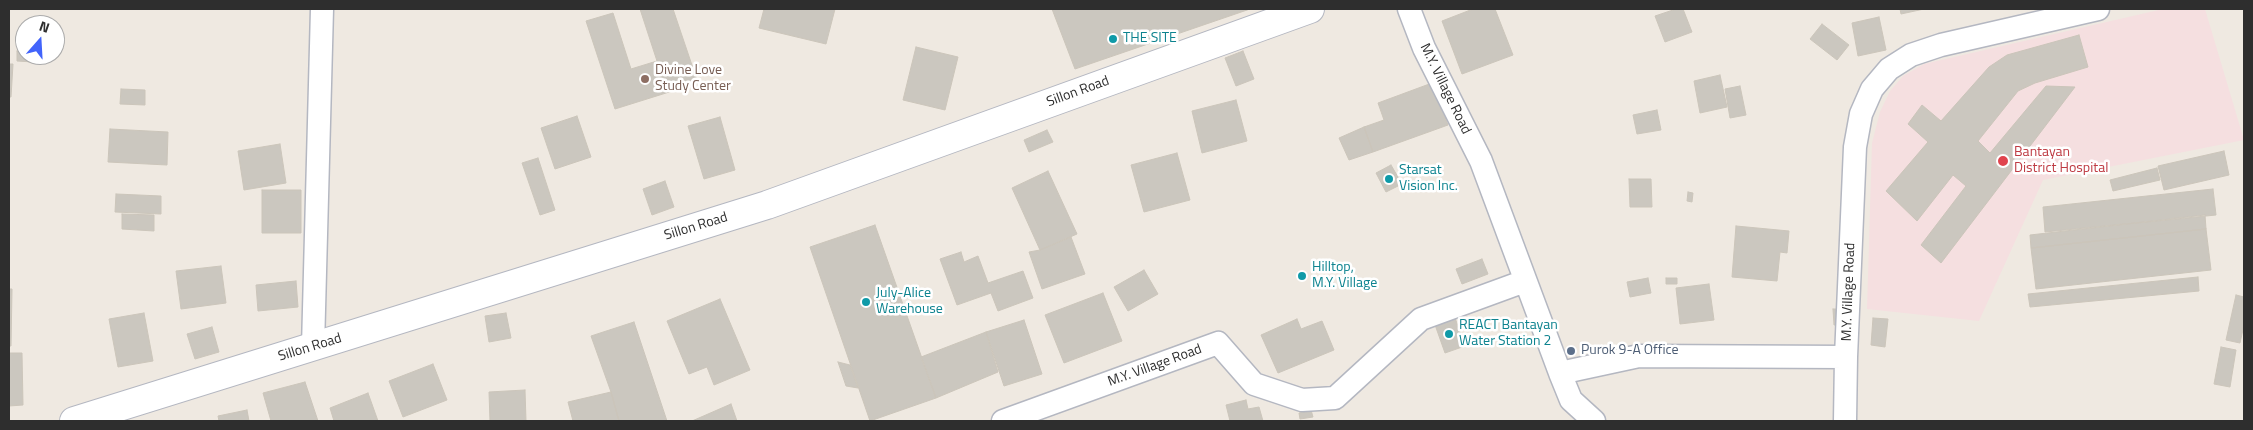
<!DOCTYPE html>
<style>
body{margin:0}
#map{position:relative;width:2253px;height:430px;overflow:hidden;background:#efe9e1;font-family:"Titillium Web",sans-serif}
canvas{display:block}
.frame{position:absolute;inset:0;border:10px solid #2e2e2e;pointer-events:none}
.north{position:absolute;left:15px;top:15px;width:50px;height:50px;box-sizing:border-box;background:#fff;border:1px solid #ababab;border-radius:50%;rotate:19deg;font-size:14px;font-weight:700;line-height:20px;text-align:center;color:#2e2e2e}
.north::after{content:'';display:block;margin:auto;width:18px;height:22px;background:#4264fb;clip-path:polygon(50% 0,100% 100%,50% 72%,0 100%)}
</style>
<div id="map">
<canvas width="2253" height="430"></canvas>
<div class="frame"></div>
<div class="north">N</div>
</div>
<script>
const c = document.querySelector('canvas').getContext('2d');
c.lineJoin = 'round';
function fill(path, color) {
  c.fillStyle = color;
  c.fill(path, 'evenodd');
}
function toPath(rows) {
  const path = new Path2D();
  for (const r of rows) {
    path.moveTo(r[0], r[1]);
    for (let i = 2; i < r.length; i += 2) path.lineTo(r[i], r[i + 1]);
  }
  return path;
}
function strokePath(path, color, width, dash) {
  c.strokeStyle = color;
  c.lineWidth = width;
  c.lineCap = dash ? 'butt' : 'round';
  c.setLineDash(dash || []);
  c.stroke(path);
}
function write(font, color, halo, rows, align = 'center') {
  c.font = font + ' "Titillium Web",sans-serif';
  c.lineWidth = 5;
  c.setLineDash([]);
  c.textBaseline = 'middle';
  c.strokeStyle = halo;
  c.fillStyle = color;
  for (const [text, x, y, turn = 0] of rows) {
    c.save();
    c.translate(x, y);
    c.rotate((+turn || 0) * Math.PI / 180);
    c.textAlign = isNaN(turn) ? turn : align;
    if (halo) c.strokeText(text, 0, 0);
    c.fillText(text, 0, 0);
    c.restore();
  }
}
const medical = toPath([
 [2163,9,2205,9,2244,140,2043,180,1979,321,1867,309,1872,143,1880,112,1890,91,1903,76,1924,64]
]);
const building = toPath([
 [640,9,673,9,698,83,615,109,586,21,613,13,631,69,657,61,640,9],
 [764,9,835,9,826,44,759,28,764,9],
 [1052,9,1250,9,1075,69,1052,9],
 [1473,9,1495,9,1513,55,1462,74,1442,21,1473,9],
 [1676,9,1683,9,1692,32,1665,42,1655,16,1676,9],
 [1900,9,1924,9,1901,14,1900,9],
 [1879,17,1886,50,1858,56,1852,23,1879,17],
 [1822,24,1849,45,1837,60,1810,39,1822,24],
 [2079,35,2088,67,2035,83,2018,91,1978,141,1990,153,2046,86,2075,87,1941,263,1921,245,1966,186,1953,175,1917,221,1886,191,1928,142,1908,124,1922,105,1941,121,1989,67,2007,55,2079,35],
 [916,47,958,57,945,110,903,100,916,47],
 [17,51,25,51,25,55,33,55,33,62,17,61,17,51],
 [1243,51,1254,79,1236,86,1225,58,1243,51],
 [9,64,13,64,11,97,9,97,9,64],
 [1720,75,1727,107,1700,113,1694,81,1720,75],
 [1432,83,1448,125,1373,152,1364,127,1384,120,1378,103,1432,83],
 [1740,86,1746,115,1730,118,1725,89,1740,86],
 [121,89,145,90,145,105,120,104,121,89],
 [1236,100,1247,141,1202,153,1192,111,1236,100],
 [1657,110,1661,130,1637,134,1633,115,1657,110],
 [577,116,591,157,555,169,541,128,577,116],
 [720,117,735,170,704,179,688,126,720,117],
 [1364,127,1373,152,1349,160,1339,138,1364,127],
 [110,129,168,132,167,165,108,162,110,129],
 [1047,130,1053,142,1029,152,1024,140,1047,130],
 [280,144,286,183,244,190,238,151,280,144],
 [2224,151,2229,175,2164,190,2158,166,2224,151],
 [1177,153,1190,200,1144,212,1131,165,1177,153],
 [538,158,555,210,540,215,522,163,538,158],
 [1391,165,1402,184,1386,192,1376,173,1391,165],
 [2157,168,2160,180,2113,191,2110,180,2157,168],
 [1048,171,1077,234,1040,250,1012,188,1048,171],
 [1629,179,1651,179,1652,207,1630,207,1629,179],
 [665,181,674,207,652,215,643,189,665,181],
 [2213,189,2216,215,2045,232,2043,207,2213,189],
 [262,190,301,190,301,233,262,233,262,190],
 [1688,192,1693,193,1692,202,1687,201,1688,192],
 [116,194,161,196,161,214,115,212,116,194],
 [122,214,154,215,154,231,122,229,122,214],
 [2205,215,2206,229,2031,248,2030,235,2205,215],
 [875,225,936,398,870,421,810,247,875,225],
 [1736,226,1789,231,1787,253,1780,252,1777,281,1732,277,1736,226],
 [2206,229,2211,270,2036,289,2031,248,2206,229],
 [1071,237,1085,274,1042,289,1029,252,1040,250,1071,237],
 [961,252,964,262,978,256,988,283,1023,271,1033,298,998,311,991,293,957,305,940,259,961,252],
 [1482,259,1488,274,1462,284,1456,269,1482,259],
 [221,266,226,303,181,309,176,271,221,266],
 [1144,270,1158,294,1128,311,1114,287,1144,270],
 [2198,277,2199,291,2030,307,2028,294,2198,277],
 [1648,278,1651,293,1630,297,1627,282,1648,278],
 [1666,278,1677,278,1677,284,1666,284,1666,278],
 [296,281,298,307,258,311,256,285,296,281],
 [1709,284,1714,320,1680,324,1676,288,1709,284],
 [9,289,12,289,11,346,9,346,9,289],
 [1103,293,1122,341,1064,363,1045,315,1103,293],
 [2236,295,2244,297,2244,325,2240,343,2226,340,2236,295],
 [720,299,750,370,714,385,707,367,689,374,667,321,720,299],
 [1833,309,1840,309,1841,325,1834,325,1833,309],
 [144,313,153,361,118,367,109,319,144,313],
 [506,313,511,338,489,342,485,316,506,313],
 [1454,315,1465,346,1445,353,1434,322,1454,315],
 [1873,318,1888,319,1885,347,1871,345,1873,318],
 [1297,319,1301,329,1322,321,1334,350,1278,373,1261,335,1297,319],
 [1024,320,1042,374,1004,386,986,332,1024,320],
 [634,322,667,421,619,421,611,392,591,336,634,322],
 [212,327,219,352,195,359,187,334,212,327],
 [986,332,998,372,936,398,921,357,986,332],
 [2221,347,2236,350,2230,387,2214,384,2221,347],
 [9,353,22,353,23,405,9,406,9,353],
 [838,362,850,365,858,388,846,386,838,362],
 [433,364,447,400,403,417,389,381,433,364],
 [305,382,318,421,271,421,263,393,305,382],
 [525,390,526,421,490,421,489,392,525,390],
 [611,392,619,421,573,421,568,402,611,392],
 [368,393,378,421,334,421,330,408,368,393],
 [1246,400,1248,409,1259,407,1263,421,1230,421,1226,405,1246,400],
 [731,404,737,421,692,421,731,404],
 [247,410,249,421,219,421,218,416,247,410],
 [1311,410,1313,417,1300,419,1299,413,1311,410]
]);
const street = toPath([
 [1409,9,1424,48,1481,161,1560,373,1639,356,1846,357,1855,147,1861,114,1872,89,1889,69,1911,55,1941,45,2098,9],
 [313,347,322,9],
 [1560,373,1571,400,1594,421],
 [1003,421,1218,343,1254,384,1302,400,1335,398,1421,319,1525,281],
 [1845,421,1846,357]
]);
const secondary = toPath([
 [74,421,767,205,1310,9]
]);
const markers = [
 [1113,39,5,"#0f9aa8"],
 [645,79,5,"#8d6e63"],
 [2003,161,6,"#e0444e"],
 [1389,179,5,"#0f9aa8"],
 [1302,276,5,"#0f9aa8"],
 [866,302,5,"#0f9aa8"],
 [1449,334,5,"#0f9aa8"],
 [1571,351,5,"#5c6f8a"]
];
const cultureNames = [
 ["THE SITE",1123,39],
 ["Starsat",1399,171],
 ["Vision Inc.",1399,187],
 ["Hilltop,",1312,268],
 ["M.Y. Village",1312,284],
 ["July-Alice",876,294],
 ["Warehouse",876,310],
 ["REACT Bantayan",1459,326],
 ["Water Station 2",1459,342]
];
const educationNames = [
 ["Divine Love",655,71],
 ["Study Center",655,87]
];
const streetNames = [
 ["M.Y. Village Road",1445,89,64],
 ["Sillon Road",1078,92,-20],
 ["Sillon Road",696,227,-17],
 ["M.Y. Village Road",1849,292,-88],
 ["Sillon Road",310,348,-17],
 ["M.Y. Village Road",1155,366,-20]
];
const healthNames = [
 ["Bantayan",2014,153],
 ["District Hospital",2014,169]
];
const serviceNames = [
 ["Purok 9-A Office",1581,351]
];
fill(medical, '#f5dfe0');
fill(building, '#cbc7bf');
strokePath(building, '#cbc5ba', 1);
strokePath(street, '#b4b7c1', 25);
strokePath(secondary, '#b4b7c1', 30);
strokePath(street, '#fff', 22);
strokePath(secondary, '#fff', 28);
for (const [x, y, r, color] of markers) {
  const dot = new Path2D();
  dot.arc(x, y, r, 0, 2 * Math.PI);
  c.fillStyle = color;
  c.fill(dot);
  strokePath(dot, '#fff', 2);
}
write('14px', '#0d838f', '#fff', cultureNames, 'left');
write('14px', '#785e54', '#fff', educationNames, 'left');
write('14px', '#2e2e2e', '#fff', streetNames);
write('14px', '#be3a42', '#fff', healthNames, 'left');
write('14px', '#4e5e75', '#fff', serviceNames, 'left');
</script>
